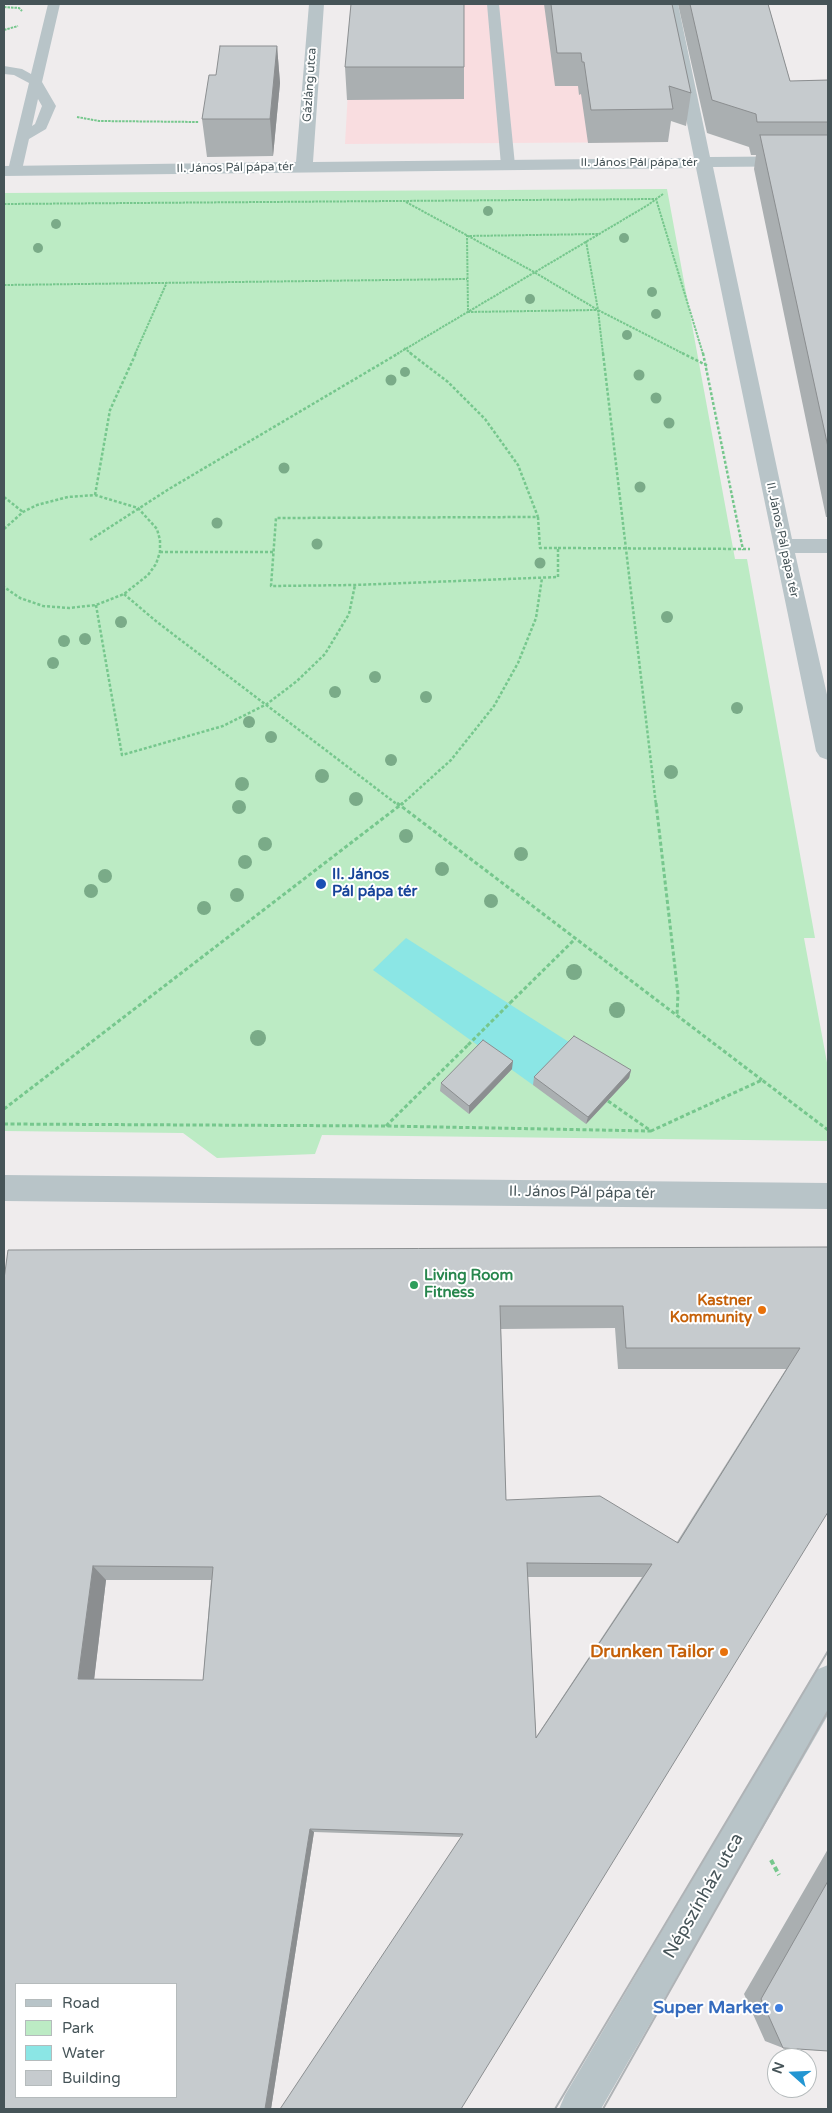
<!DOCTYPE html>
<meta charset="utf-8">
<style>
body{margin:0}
#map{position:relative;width:832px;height:2113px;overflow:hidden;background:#efeced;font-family:"Varela Round",sans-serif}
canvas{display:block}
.frame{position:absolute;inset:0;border:5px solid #465458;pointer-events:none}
.legend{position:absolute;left:15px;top:1983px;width:162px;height:115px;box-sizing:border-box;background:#fff;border:1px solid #b5bbbc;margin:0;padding:6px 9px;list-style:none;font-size:15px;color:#465458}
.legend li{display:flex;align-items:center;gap:10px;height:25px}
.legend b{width:25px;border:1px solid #b5bbbc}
.north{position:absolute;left:767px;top:2048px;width:50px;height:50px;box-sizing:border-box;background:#fff;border:1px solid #b5bbbc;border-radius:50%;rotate:290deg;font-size:14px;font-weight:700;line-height:20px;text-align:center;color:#465458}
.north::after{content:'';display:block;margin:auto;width:18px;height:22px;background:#2396d2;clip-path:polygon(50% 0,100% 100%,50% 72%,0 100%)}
</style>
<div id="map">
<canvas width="832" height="2113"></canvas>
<div class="frame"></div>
<ul class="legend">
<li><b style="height:6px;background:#b8c4c8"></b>Road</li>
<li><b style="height:14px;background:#bcebc4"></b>Park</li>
<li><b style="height:14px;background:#8be6e5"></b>Water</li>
<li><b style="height:14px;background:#c6cbce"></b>Building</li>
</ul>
<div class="north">N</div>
</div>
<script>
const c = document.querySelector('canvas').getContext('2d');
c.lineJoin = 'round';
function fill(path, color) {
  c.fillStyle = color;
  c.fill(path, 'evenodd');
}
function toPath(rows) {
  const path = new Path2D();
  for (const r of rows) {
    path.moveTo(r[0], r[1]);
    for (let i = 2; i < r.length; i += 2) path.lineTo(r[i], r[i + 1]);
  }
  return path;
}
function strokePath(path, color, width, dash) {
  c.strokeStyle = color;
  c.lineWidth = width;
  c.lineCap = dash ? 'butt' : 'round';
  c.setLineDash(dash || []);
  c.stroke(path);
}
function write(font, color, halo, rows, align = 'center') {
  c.font = font + ' "Varela Round",sans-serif';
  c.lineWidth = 4;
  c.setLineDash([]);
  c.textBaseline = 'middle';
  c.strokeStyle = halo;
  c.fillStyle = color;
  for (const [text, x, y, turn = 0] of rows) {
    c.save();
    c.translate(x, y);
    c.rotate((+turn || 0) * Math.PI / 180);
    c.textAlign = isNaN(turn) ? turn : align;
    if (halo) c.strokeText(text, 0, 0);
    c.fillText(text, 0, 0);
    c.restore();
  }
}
const medical = toPath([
 [353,4,644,4,668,142,345,144]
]);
const green = toPath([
 [667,189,735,559,747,559,815,938,804,938,828,1068,828,1141,322,1135,315,1154,217,1158,183,1133,4,1131,4,193]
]);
const water = toPath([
 [406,938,572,1044,533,1085,373,970]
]);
const pathFar3 = toPath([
 [4,7,19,8,22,11],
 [4,30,18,26],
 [77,117,99,121,199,122],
 [406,202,534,272,598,310,684,354],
 [4,204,656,199,703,354],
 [586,241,598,310,603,354],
 [4,285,467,279],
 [596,310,468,312,467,236,599,234],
 [404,348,412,354],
 [135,354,167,282],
 [397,354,648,205,663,194]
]);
const pathFar2 = toPath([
 [410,353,448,382,485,419,518,465,538,517],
 [603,353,656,805],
 [682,353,708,366],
 [703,353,743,550],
 [95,495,110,410,136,353],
 [4,497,23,512],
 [538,517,540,548,558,548,558,577,355,585,271,586,276,518,538,517],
 [4,529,23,512,37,505,68,497,95,495,138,508,157,529,160,540,160,552,156,564,148,575,124,594,96,605,69,608,43,606,20,598,4,587],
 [90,540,169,489,399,353],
 [558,548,750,549],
 [160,552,274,552],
 [124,594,157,622,398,805],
 [96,605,122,755,223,726,267,704,297,681,325,654,349,614,355,585],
 [401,805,451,760,494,706,518,663,536,618,542,578]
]);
const pathFar1 = toPath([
 [397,803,762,1080],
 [656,803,678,994,677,1015],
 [510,1003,575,939],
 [608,1101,651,1131,762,1080,828,1130],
 [4,1109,403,803],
 [4,1124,386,1126,651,1131],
 [386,1126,468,1045]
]);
const path = toPath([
 [771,1860,779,1875]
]);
const service = toPath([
 [48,4,60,4,42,82,56,106,46,129,29,139,22,170,15,174,8,170,29,83,14,75,4,74,4,66,22,69,31,74,48,4],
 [38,99,42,106,35,124,32,126,38,99],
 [487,4,499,4,515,165,508,169,501,165,487,4]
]);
const minor = toPath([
 [309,4,324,4,313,162,694,158,663,4,678,4,710,157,828,156,828,166,713,167,792,539,828,539,828,553,795,553,828,699,828,760,820,757,816,751,696,168,4,176,4,166,296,162,309,4],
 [4,1175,828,1183,828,1209,4,1201,4,1175]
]);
const tertiary = toPath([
 [828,1665,828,1715,601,2109,559,2109,565,2095,816,1670,828,1665]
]);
const tram = toPath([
 [555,2109,828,1651],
 [603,2109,828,1711]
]);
const pathBridge = toPath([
 [468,1045,510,1003]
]);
const trees = [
 [488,211,5],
 [56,224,5],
 [624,238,5],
 [38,248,5],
 [652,292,5],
 [530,299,5],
 [656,314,5],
 [627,335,5],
 [405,372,5],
 [639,375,5.5],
 [391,380,5.5],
 [656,398,5.5],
 [669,423,5.5],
 [284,468,5.5],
 [640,487,5.5],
 [217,523,5.5],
 [317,544,5.5],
 [540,563,5.5],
 [667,617,6],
 [121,622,6],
 [85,639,6],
 [64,641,6],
 [53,663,6],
 [375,677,6],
 [335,692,6],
 [426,697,6],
 [737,708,6],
 [249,722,6],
 [271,737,6],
 [391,760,6],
 [671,772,7],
 [322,776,7],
 [242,784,7],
 [356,799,7],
 [239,807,7],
 [406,836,7],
 [265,844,7],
 [521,854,7],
 [245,862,7],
 [442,869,7],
 [105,876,7],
 [91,891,7],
 [237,895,7],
 [491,901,7],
 [204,908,7],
 [574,972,8],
 [617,1010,8],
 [258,1038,8]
];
const wall = toPath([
 [544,4,672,4,691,93,686,126,671,121,668,142,588,143,581,94,579,95,578,86,555,86],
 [678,4,768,4,790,81,828,80,828,517,826,517,754,169,756,155,751,155,749,147,707,133],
 [277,46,280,83,273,156,207,157,202,119,216,75],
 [345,67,464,67,464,99,347,100],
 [512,1069,469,1114,440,1091,441,1083],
 [631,1070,629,1078,586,1124,533,1085,534,1077],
 [828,1247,828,1512,460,1837,314,1832,271,2109,4,2109,4,1279],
 [615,1328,618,1369,786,1369,677,1542,506,1500,501,1329],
 [528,1577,642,1577,536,1737],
 [106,1580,211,1580,203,1680,94,1679],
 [828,1849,828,2051,783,2048,765,2041,744,1994]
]);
const shadedWall = toPath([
 [277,46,280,83,273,156,270,119],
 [513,1061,512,1069,469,1114,469,1106],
 [631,1070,629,1078,586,1124,588,1117],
 [93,1566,106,1580,93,1689,78,1679],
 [310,1829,314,1832,271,2109,265,2109]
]);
const building = toPath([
 [351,4,464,4,464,67,345,67,351,4],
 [551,4,672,4,691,93,669,86,673,109,591,110,584,62,582,62,581,53,557,53,551,4],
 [690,4,768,4,790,81,828,80,828,122,757,122,756,114,712,100,690,4],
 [220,46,277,46,270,119,202,119,209,75,216,75,220,46],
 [760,135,828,135,828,447,760,135],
 [574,1036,631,1070,588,1117,534,1077,574,1036],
 [483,1040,513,1061,469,1106,441,1083,483,1040],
 [828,1247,828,1512,461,2109,280,2109,463,1834,310,1829,265,2109,4,2109,4,1279,8,1250,828,1247],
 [500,1306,623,1306,626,1348,800,1348,678,1543,600,1496,506,1500,500,1306],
 [527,1563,652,1564,536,1738,527,1563],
 [93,1566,213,1567,203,1680,78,1679,93,1566],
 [16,1984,176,1984,176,2097,16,2097,16,1984],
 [828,1881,828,2051,783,2048,761,1999,828,1881]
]);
const markers = [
 [321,884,6,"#1a4fb4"],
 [414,1285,5,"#2e9e5b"],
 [762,1310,5,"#e8710a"],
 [724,1652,5,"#e8710a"],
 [779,2008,5,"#3f7fe0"]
];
const farStreetnames = [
 ["Gázláng utca",310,85,-86],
 ["II. János Pál pápa tér",639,163],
 ["II. János Pál pápa tér",235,168,-1],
 ["II. János Pál pápa tér",782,540,78]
];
const transitNames = [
 ["II. János",332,875],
 ["Pál pápa tér",332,892]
];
const streetNames = [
 ["II. János Pál pápa tér",582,1193,1]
];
const leisureNames = [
 ["Living Room",424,1276],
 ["Fitness",424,1293]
];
const foodNames = [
 ["Kastner",752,1301],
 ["Kommunity",752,1318]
];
const nearFoodnames = [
 ["Drunken Tailor",714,1652]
];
const nearStreetnames = [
 ["Népszínház utca",704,1896,-60]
];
const nearShopnames = [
 ["Super Market",769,2008]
];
fill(medical, '#f9dde0');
fill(green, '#bcebc4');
fill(water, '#8be6e5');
strokePath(pathFar3, '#76c78d', 2, [2.5, 1]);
strokePath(pathFar2, '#76c78d', 2.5, [3, 2]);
strokePath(pathFar1, '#76c78d', 3, [4, 2.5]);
strokePath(path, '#76c78d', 4, [5, 3]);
fill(service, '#b8c4c8');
fill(minor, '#b8c4c8');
fill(tertiary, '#b8c4c8');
strokePath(tram, '#afb3b6', 2);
strokePath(pathBridge, '#76c78d', 3, [4, 2.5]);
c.fillStyle = '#7aab88';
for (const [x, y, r] of trees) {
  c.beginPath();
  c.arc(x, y, r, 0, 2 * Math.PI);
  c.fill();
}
fill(wall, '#aaafb1');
fill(shadedWall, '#8b8e90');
fill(building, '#c6cbce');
strokePath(building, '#8b8e90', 1);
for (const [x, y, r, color] of markers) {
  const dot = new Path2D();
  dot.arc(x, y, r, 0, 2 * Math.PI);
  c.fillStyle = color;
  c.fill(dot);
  strokePath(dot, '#fff', 2);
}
write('12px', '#465458', '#fff', farStreetnames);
write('bold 15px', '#164399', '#fff', transitNames, 'left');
write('15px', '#465458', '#fff', streetNames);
write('bold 15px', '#27864d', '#fff', leisureNames, 'left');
write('bold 15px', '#c56008', '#fff', foodNames, 'right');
write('bold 18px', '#c56008', '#fff', nearFoodnames, 'right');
write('18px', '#465458', '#fff', nearStreetnames);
write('bold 18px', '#366cbe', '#fff', nearShopnames, 'right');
</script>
